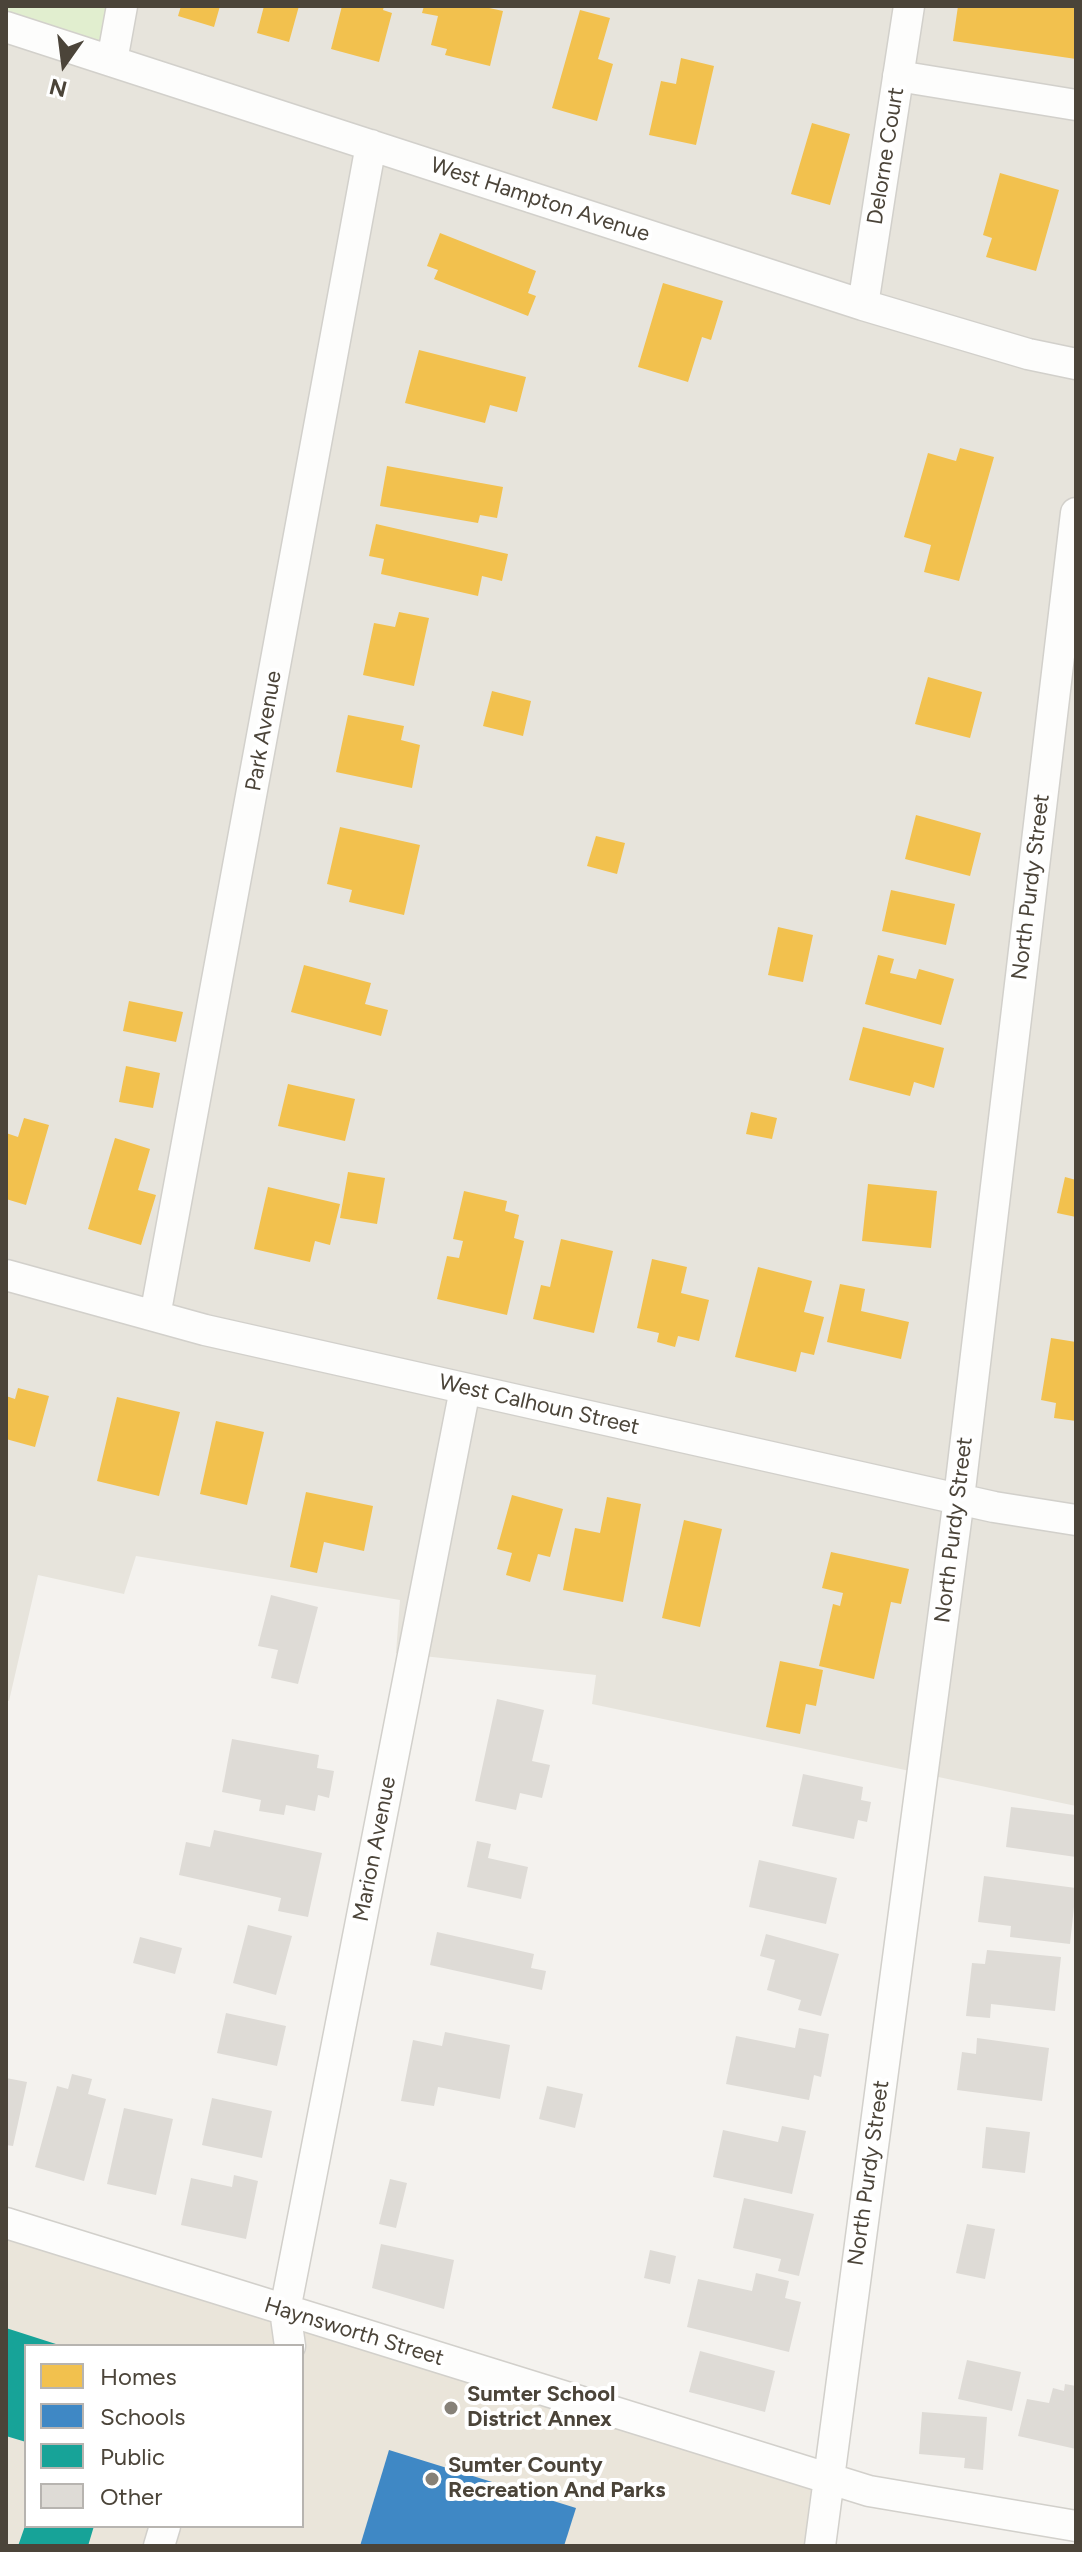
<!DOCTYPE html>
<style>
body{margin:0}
#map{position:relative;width:1082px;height:2552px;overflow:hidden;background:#f4f2ee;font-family:Figtree,sans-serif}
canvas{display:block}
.frame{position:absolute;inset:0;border:8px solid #4b4439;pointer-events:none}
.legend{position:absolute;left:24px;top:2344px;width:280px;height:184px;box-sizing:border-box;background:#fff;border:2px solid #b7b4b0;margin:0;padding:10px 14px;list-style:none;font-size:24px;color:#4b4439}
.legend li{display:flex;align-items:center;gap:16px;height:40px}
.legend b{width:40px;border:2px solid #b7b4b0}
.north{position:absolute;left:24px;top:24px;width:80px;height:80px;-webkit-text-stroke:6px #fff;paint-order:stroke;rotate:194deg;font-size:22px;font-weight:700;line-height:32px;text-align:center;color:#4b4439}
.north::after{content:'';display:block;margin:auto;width:28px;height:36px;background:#4b4439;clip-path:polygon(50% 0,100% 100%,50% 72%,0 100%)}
</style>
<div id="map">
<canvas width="1082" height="2552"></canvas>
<div class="frame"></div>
<ul class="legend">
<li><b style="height:22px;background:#f2c14e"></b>Homes</li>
<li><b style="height:22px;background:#3f88c5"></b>Schools</li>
<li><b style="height:22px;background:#17a398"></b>Public</li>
<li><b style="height:22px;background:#dedbd6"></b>Other</li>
</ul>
<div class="north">N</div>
</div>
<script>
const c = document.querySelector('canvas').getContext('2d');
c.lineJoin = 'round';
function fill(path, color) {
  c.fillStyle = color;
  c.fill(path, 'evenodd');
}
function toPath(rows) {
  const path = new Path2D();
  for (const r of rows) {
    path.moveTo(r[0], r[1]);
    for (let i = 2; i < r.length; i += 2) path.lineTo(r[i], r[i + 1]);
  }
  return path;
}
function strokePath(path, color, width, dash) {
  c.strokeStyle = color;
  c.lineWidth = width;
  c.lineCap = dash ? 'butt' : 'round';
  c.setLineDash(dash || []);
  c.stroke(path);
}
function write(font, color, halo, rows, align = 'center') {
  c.font = font + ' Figtree,sans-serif';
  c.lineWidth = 8;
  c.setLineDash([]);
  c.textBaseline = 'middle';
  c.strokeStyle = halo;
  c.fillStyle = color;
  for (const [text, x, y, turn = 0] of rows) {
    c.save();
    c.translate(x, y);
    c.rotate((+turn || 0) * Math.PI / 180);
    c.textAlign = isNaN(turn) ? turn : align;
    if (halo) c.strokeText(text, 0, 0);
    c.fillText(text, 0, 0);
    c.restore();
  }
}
const residential = toPath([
 [6,6,1076,6,1076,1806,592,1704,596,1675,396,1653,400,1600,136,1556,124,1594,38,1575,9,1701,6,1700]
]);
const education = toPath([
 [6,2223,829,2477,820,2546,6,2546],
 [26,2346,302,2346,302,2526,26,2526]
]);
const green = toPath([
 [6,6,122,6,112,61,6,27]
]);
const homes = toPath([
 [181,6,220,6,214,27,178,16],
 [264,6,299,6,289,42,257,33],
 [342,6,384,6,383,10,392,13,379,62,331,49],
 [424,6,480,6,503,11,490,66,445,55,447,49,431,45,438,16,422,13],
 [958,6,1076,6,1076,59,953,41],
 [580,10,610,18,598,59,613,64,597,121,552,108],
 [681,58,714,66,696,145,649,135,661,81,676,84],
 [812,123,850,134,830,205,791,194],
 [1000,173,1059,190,1036,271,986,257,992,238,983,235],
 [440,233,536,271,528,293,536,296,528,316,434,279,438,270,427,266],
 [663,283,723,301,711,340,702,337,688,382,638,367],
 [419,350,526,377,517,412,490,405,485,423,405,403],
 [960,448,994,457,959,581,924,572,931,545,904,537,928,453,956,461],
 [387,466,503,487,497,518,480,515,478,523,380,506],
 [376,524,508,554,502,581,482,576,478,596,381,574,384,559,369,556],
 [399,612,429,618,414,686,363,675,374,623,395,627],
 [928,677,982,692,970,738,915,724],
 [492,691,531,701,523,736,483,726],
 [348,715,404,726,401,740,420,745,412,788,336,772],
 [916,815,981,833,970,876,905,859],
 [340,827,420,845,404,915,349,902,352,890,327,884],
 [596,836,625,843,617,874,587,866],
 [891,890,955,904,946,945,882,931],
 [778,927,813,935,803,982,768,975],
 [878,955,894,959,890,973,916,979,919,969,954,979,941,1025,865,1004],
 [304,965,371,983,365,1004,388,1010,381,1036,291,1012],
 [129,1001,183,1012,176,1042,123,1031],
 [863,1027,944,1048,934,1088,914,1082,910,1096,849,1080],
 [126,1066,160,1073,153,1108,119,1102],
 [288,1084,355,1099,345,1141,278,1126],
 [751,1112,777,1118,772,1139,746,1134],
 [24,1118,49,1125,26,1205,6,1199,6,1133,18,1137],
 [115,1138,150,1149,138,1190,156,1195,141,1245,88,1229],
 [348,1172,385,1178,377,1224,340,1218],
 [1065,1177,1076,1180,1076,1217,1057,1213],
 [868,1184,937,1191,931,1248,862,1241],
 [268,1187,340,1204,330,1245,315,1241,310,1262,254,1249],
 [464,1191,507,1201,505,1211,519,1215,514,1238,524,1241,507,1315,437,1299,447,1256,459,1258,463,1241,453,1239],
 [561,1239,613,1251,594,1333,533,1319,541,1285,550,1287],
 [652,1259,687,1267,681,1293,709,1300,699,1341,678,1336,675,1347,657,1342,659,1333,637,1328],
 [758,1267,812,1281,804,1312,824,1317,814,1355,801,1352,796,1372,735,1357],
 [840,1284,865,1289,861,1311,909,1322,901,1359,827,1342],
 [1051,1338,1076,1342,1076,1421,1054,1418,1056,1403,1041,1400],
 [18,1388,49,1396,35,1447,6,1439,6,1396,15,1399],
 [117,1397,180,1412,159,1496,97,1481],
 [216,1421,264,1432,247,1505,200,1494],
 [306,1492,373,1506,364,1551,324,1542,317,1573,290,1567],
 [512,1495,563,1509,550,1557,538,1554,530,1582,506,1575,512,1553,497,1549],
 [607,1497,641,1504,623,1602,563,1590,575,1528,600,1533],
 [684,1520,722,1529,700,1627,662,1618],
 [831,1552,909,1569,901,1604,891,1602,874,1679,819,1666,833,1604,840,1606,843,1593,822,1588],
 [780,1661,823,1670,816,1706,806,1704,800,1734,766,1727]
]);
const schools = toPath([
 [389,2450,576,2508,564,2546,360,2546]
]);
const public = toPath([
 [6,2328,59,2345,26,2346,26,2442,6,2436],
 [25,2526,94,2526,88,2546,18,2546]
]);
const building = toPath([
 [271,1595,318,1607,298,1684,271,1678,278,1650,258,1646],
 [497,1699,544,1710,532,1761,550,1765,542,1798,520,1793,516,1810,475,1801],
 [232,1739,319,1755,317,1768,334,1771,329,1798,318,1795,315,1811,286,1805,284,1815,259,1811,261,1800,222,1792],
 [803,1774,863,1787,861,1800,871,1802,867,1822,858,1820,854,1839,792,1826],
 [1011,1807,1076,1815,1076,1857,1006,1847],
 [214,1830,322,1853,308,1917,278,1911,281,1898,179,1875,186,1842,210,1847],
 [477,1841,491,1844,488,1858,528,1867,521,1899,467,1887],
 [759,1860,837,1878,826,1924,749,1907],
 [984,1876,1076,1888,1070,1944,1010,1937,1011,1926,978,1922],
 [248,1925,292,1936,276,1995,233,1983],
 [437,1932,534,1954,531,1968,546,1971,542,1990,430,1965],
 [766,1934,839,1954,821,2016,798,2010,801,2000,767,1990,775,1960,760,1956],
 [140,1937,182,1948,175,1974,133,1963],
 [987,1950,1061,1957,1055,2011,991,2004,990,2018,966,2016,972,1963,985,1964],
 [226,2013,286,2026,277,2066,217,2053],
 [799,2028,829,2034,821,2077,814,2075,809,2100,726,2084,736,2036,795,2048],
 [445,2032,510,2045,500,2099,438,2087,434,2106,401,2101,413,2040,442,2046],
 [977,2038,1049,2048,1042,2101,957,2090,962,2052,976,2054],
 [72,2074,92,2079,88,2094,106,2099,84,2181,35,2167,57,2086,68,2089],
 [6,2078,27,2082,13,2146,6,2145],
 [547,2086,583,2094,575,2128,539,2119],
 [212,2098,272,2111,262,2158,202,2145],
 [124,2108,173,2119,156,2195,107,2184],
 [782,2126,806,2131,792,2194,713,2177,723,2130,778,2142],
 [986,2127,1030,2132,1025,2173,982,2168],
 [234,2175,258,2181,246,2239,181,2225,191,2178,232,2187],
 [390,2179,407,2183,396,2228,379,2224],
 [744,2198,814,2214,799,2276,778,2271,781,2259,733,2248],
 [967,2224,995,2229,985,2279,956,2273],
 [381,2244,454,2260,444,2309,372,2288],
 [650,2250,676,2256,670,2284,644,2278],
 [756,2273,789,2281,785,2298,801,2302,789,2352,687,2327,698,2279,752,2291],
 [700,2351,775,2371,765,2412,689,2392],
 [967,2360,1021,2372,1012,2411,958,2399],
 [1065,2384,1076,2386,1076,2449,1018,2436,1027,2399,1049,2403,1053,2388,1064,2391],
 [922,2412,987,2417,983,2470,964,2468,965,2458,919,2454]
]);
const minor = toPath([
 [6,27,863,305,1028,354,1076,364],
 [112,61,122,6],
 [898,76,1076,105],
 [863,305,909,6],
 [6,1275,205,1330,994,1507,1076,1520],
 [155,1316,371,145],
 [6,2223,869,2491,1076,2526],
 [290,2346,285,2310,465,1389],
 [159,2546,165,2526],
 [820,2546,959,1498,1076,513]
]);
const markers = [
 [451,2408,8,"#868178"],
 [432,2479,8,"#868178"]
];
const streetNames = [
 ["Delorne Court",886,156,-81],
 ["West Hampton Avenue",540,200,18],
 ["Park Avenue",264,731,-80],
 ["North Purdy Street",1031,887,-83],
 ["West Calhoun Street",539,1405,13],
 ["North Purdy Street",954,1530,-83],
 ["Marion Avenue",375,1849,-79],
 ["North Purdy Street",869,2173,-82],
 ["Haynsworth Street",354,2332,17]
];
const poiNames = [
 ["Sumter School",467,2395],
 ["District Annex",467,2420],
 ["Sumter County",448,2466],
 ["Recreation And Parks",448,2491]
];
fill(residential, '#e7e4dc');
fill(education, '#eae5da');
fill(green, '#e1eecf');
fill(homes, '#f2c14e');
fill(schools, '#3f88c5');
fill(public, '#17a398');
fill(building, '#dedbd6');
strokePath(minor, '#d2d0cb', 33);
strokePath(minor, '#fdfdfc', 30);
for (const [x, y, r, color] of markers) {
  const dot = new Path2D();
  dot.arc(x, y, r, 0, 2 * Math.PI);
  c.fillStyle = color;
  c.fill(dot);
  strokePath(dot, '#fff', 3);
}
write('22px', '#4b4439', '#fff', streetNames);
write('bold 22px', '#4b4439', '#fff', poiNames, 'left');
</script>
